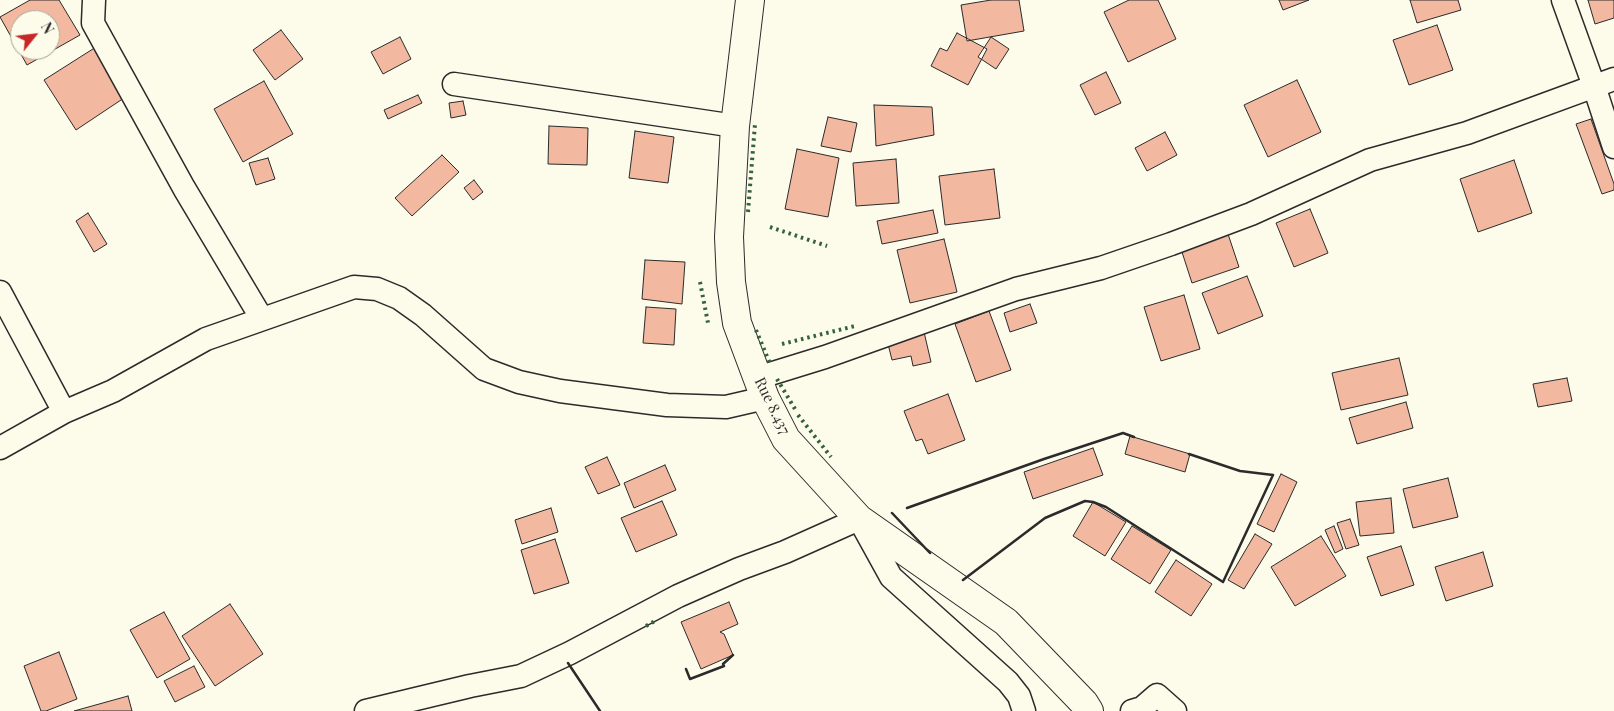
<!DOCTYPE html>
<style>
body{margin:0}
#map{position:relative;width:1614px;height:711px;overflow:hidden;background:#fdfbea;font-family:"Playfair Display",serif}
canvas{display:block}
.north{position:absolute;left:10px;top:10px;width:50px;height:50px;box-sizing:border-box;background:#fdfbea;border:1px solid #a9a89e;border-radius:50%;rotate:61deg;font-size:14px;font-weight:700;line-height:20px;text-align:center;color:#2b2b2b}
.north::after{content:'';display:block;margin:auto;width:18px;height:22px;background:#c62828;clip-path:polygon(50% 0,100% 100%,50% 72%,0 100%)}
</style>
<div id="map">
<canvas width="1614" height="711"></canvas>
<div class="north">N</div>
</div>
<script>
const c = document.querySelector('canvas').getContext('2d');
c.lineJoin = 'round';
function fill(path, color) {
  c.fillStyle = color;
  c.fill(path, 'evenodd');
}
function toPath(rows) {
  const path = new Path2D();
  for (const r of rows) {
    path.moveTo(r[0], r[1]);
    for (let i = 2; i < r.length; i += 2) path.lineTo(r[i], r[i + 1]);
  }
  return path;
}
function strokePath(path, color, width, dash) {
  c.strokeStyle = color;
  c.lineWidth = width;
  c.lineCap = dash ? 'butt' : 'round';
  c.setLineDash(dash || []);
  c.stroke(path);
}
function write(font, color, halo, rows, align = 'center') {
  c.font = font + ' "Playfair Display",serif';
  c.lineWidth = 4;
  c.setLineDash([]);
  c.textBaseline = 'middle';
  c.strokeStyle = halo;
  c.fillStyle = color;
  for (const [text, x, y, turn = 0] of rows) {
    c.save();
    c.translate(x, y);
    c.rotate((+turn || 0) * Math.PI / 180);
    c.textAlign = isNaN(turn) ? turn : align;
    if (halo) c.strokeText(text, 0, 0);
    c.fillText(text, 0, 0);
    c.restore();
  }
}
const building = toPath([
 [30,0,59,0,80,35,27,65,0,17,30,0],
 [20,20,50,20,50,50,20,50,20,20],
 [991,0,1019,0,1024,31,967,41,961,5,991,0],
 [1129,0,1158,0,1176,39,1128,62,1104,12,1129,0],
 [1279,0,1309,0,1283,10,1279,0],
 [1410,0,1458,0,1461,10,1417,23,1410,0],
 [1588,0,1614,0,1614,18,1595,24,1588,0],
 [1437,25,1453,70,1409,85,1393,40,1437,25],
 [281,30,303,59,275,80,253,50,281,30],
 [957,33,987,49,968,85,931,66,940,48,947,51,957,33],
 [400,37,411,59,383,74,371,52,400,37],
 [991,37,1009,49,996,69,978,57,991,37],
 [96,47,127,96,76,130,44,80,96,47],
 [1106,72,1121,103,1095,115,1080,85,1106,72],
 [1297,80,1321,132,1268,157,1244,105,1297,80],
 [264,81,293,134,243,162,214,109,264,81],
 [418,95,422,103,388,119,384,110,418,95],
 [463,101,466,115,451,118,449,103,463,101],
 [874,105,932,107,934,135,876,146,874,105],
 [828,117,857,123,851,152,821,146,828,117],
 [1591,119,1614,184,1614,190,1602,194,1576,124,1591,119],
 [549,126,588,128,587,165,548,164,549,126],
 [635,131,674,137,668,183,629,178,635,131],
 [1165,132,1177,155,1147,171,1135,148,1165,132],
 [797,149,839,158,828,217,785,209,797,149],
 [442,155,459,172,412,216,395,198,442,155],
 [268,158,275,179,256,185,249,163,268,158],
 [896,159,899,203,856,206,853,163,896,159],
 [1514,160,1532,213,1478,232,1460,179,1514,160],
 [994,169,1000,218,945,225,939,176,994,169],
 [474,180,483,192,473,200,464,188,474,180],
 [1310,209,1328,253,1294,267,1276,223,1310,209],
 [933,210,938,233,882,244,877,221,933,210],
 [88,213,107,244,94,252,76,221,88,213],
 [1228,234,1239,267,1192,283,1181,249,1228,234],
 [944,239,957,292,910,303,897,250,944,239],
 [645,260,685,262,682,304,642,299,645,260],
 [1247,276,1263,316,1218,334,1202,293,1247,276],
 [1184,295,1200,349,1161,361,1144,307,1184,295],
 [1030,304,1037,323,1010,332,1004,313,1030,304],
 [646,307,676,309,674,345,643,343,646,307],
 [989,311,1011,370,976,382,955,324,989,311],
 [924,332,931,362,913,366,911,356,892,360,887,340,924,332],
 [1399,358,1408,395,1341,410,1332,373,1399,358],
 [1567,378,1572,401,1538,407,1533,384,1567,378],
 [948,394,965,440,928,454,922,439,916,441,904,411,948,394],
 [1406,402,1413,428,1357,444,1349,418,1406,402],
 [1130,436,1190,454,1185,472,1125,454,1130,436],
 [1093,448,1103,475,1033,499,1024,472,1093,448],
 [607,457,620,485,598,494,585,467,607,457],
 [665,465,676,490,634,508,624,483,665,465],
 [1281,474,1297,482,1274,532,1257,524,1281,474],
 [1448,478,1458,517,1413,528,1403,489,1448,478],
 [1391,498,1394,533,1360,536,1356,502,1391,498],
 [662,501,677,535,636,552,621,518,662,501],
 [1093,502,1126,522,1105,556,1073,536,1093,502],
 [551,508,558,532,522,544,515,520,551,508],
 [1350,519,1359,545,1346,549,1337,523,1350,519],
 [1132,526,1171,550,1150,584,1111,559,1132,526],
 [1334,526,1343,549,1335,553,1325,530,1334,526],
 [1255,534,1272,544,1244,589,1228,580,1255,534],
 [1321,536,1346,576,1295,606,1271,567,1321,536],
 [555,539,569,583,534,594,521,550,555,539],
 [1401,546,1414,585,1381,596,1367,557,1401,546],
 [1483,552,1493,586,1446,601,1435,567,1483,552],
 [1176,560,1212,584,1191,616,1155,592,1176,560],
 [729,602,738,624,720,632,724,634,733,655,701,669,681,622,729,602],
 [230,604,263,654,215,686,182,636,230,604],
 [164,612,190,659,157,678,130,630,164,612],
 [59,652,77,699,46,711,41,711,24,666,59,652],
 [194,666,205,687,175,702,164,681,194,666],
 [128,696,132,711,74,711,128,696]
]);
const street = toPath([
 [94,0,93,23,184,188,262,319],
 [1563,0,1594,86,1614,147],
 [454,84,735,126],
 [0,292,64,412],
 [757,378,825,357,1016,289,1101,268,1171,244,1251,214,1370,160,1467,133,1614,79],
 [0,448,64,412,113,391,206,339,354,287,377,289,399,298,423,315,484,369,519,382,560,391,667,405,726,407,765,398],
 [366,711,470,686,521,676,570,653,678,596,739,569,785,552,859,519,891,577,1008,682,1019,696,1024,711],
 [1132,711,1142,708,1157,695,1175,711]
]);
const secondary = toPath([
 [750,0,735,126,729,237,731,282,737,323,765,398,786,439,859,519,1006,622,1084,703,1089,711]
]);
const hedge = toPath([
 [748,212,755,124],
 [770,227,827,246],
 [700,282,708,323],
 [756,330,771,366],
 [782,344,855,326],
 [777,379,795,409],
 [798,415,831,457],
 [646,626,655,621]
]);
const wall = toPath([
 [907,508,1044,459,1123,433,1134,437],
 [892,513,930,553],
 [963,580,1045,518,1085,501,1093,502,1106,507,1223,582,1273,475,1240,471,1189,454],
 [568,663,600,711],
 [686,669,690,679,724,666,723,664,733,655]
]);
const streetNames = [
 ["Rue 8.437",772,406,64]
];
fill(building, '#f2b8a0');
strokePath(building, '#2b2b2b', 1);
strokePath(street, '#2b2b2b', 25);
strokePath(secondary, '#2b2b2b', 30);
strokePath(street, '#fdfbea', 22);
strokePath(secondary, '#fdfbea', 28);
strokePath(hedge, '#34623c', 4, [2.5, 4]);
strokePath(wall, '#2b2b2b', 2.5);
write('15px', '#2b2b2b', '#fdfbea', streetNames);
</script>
